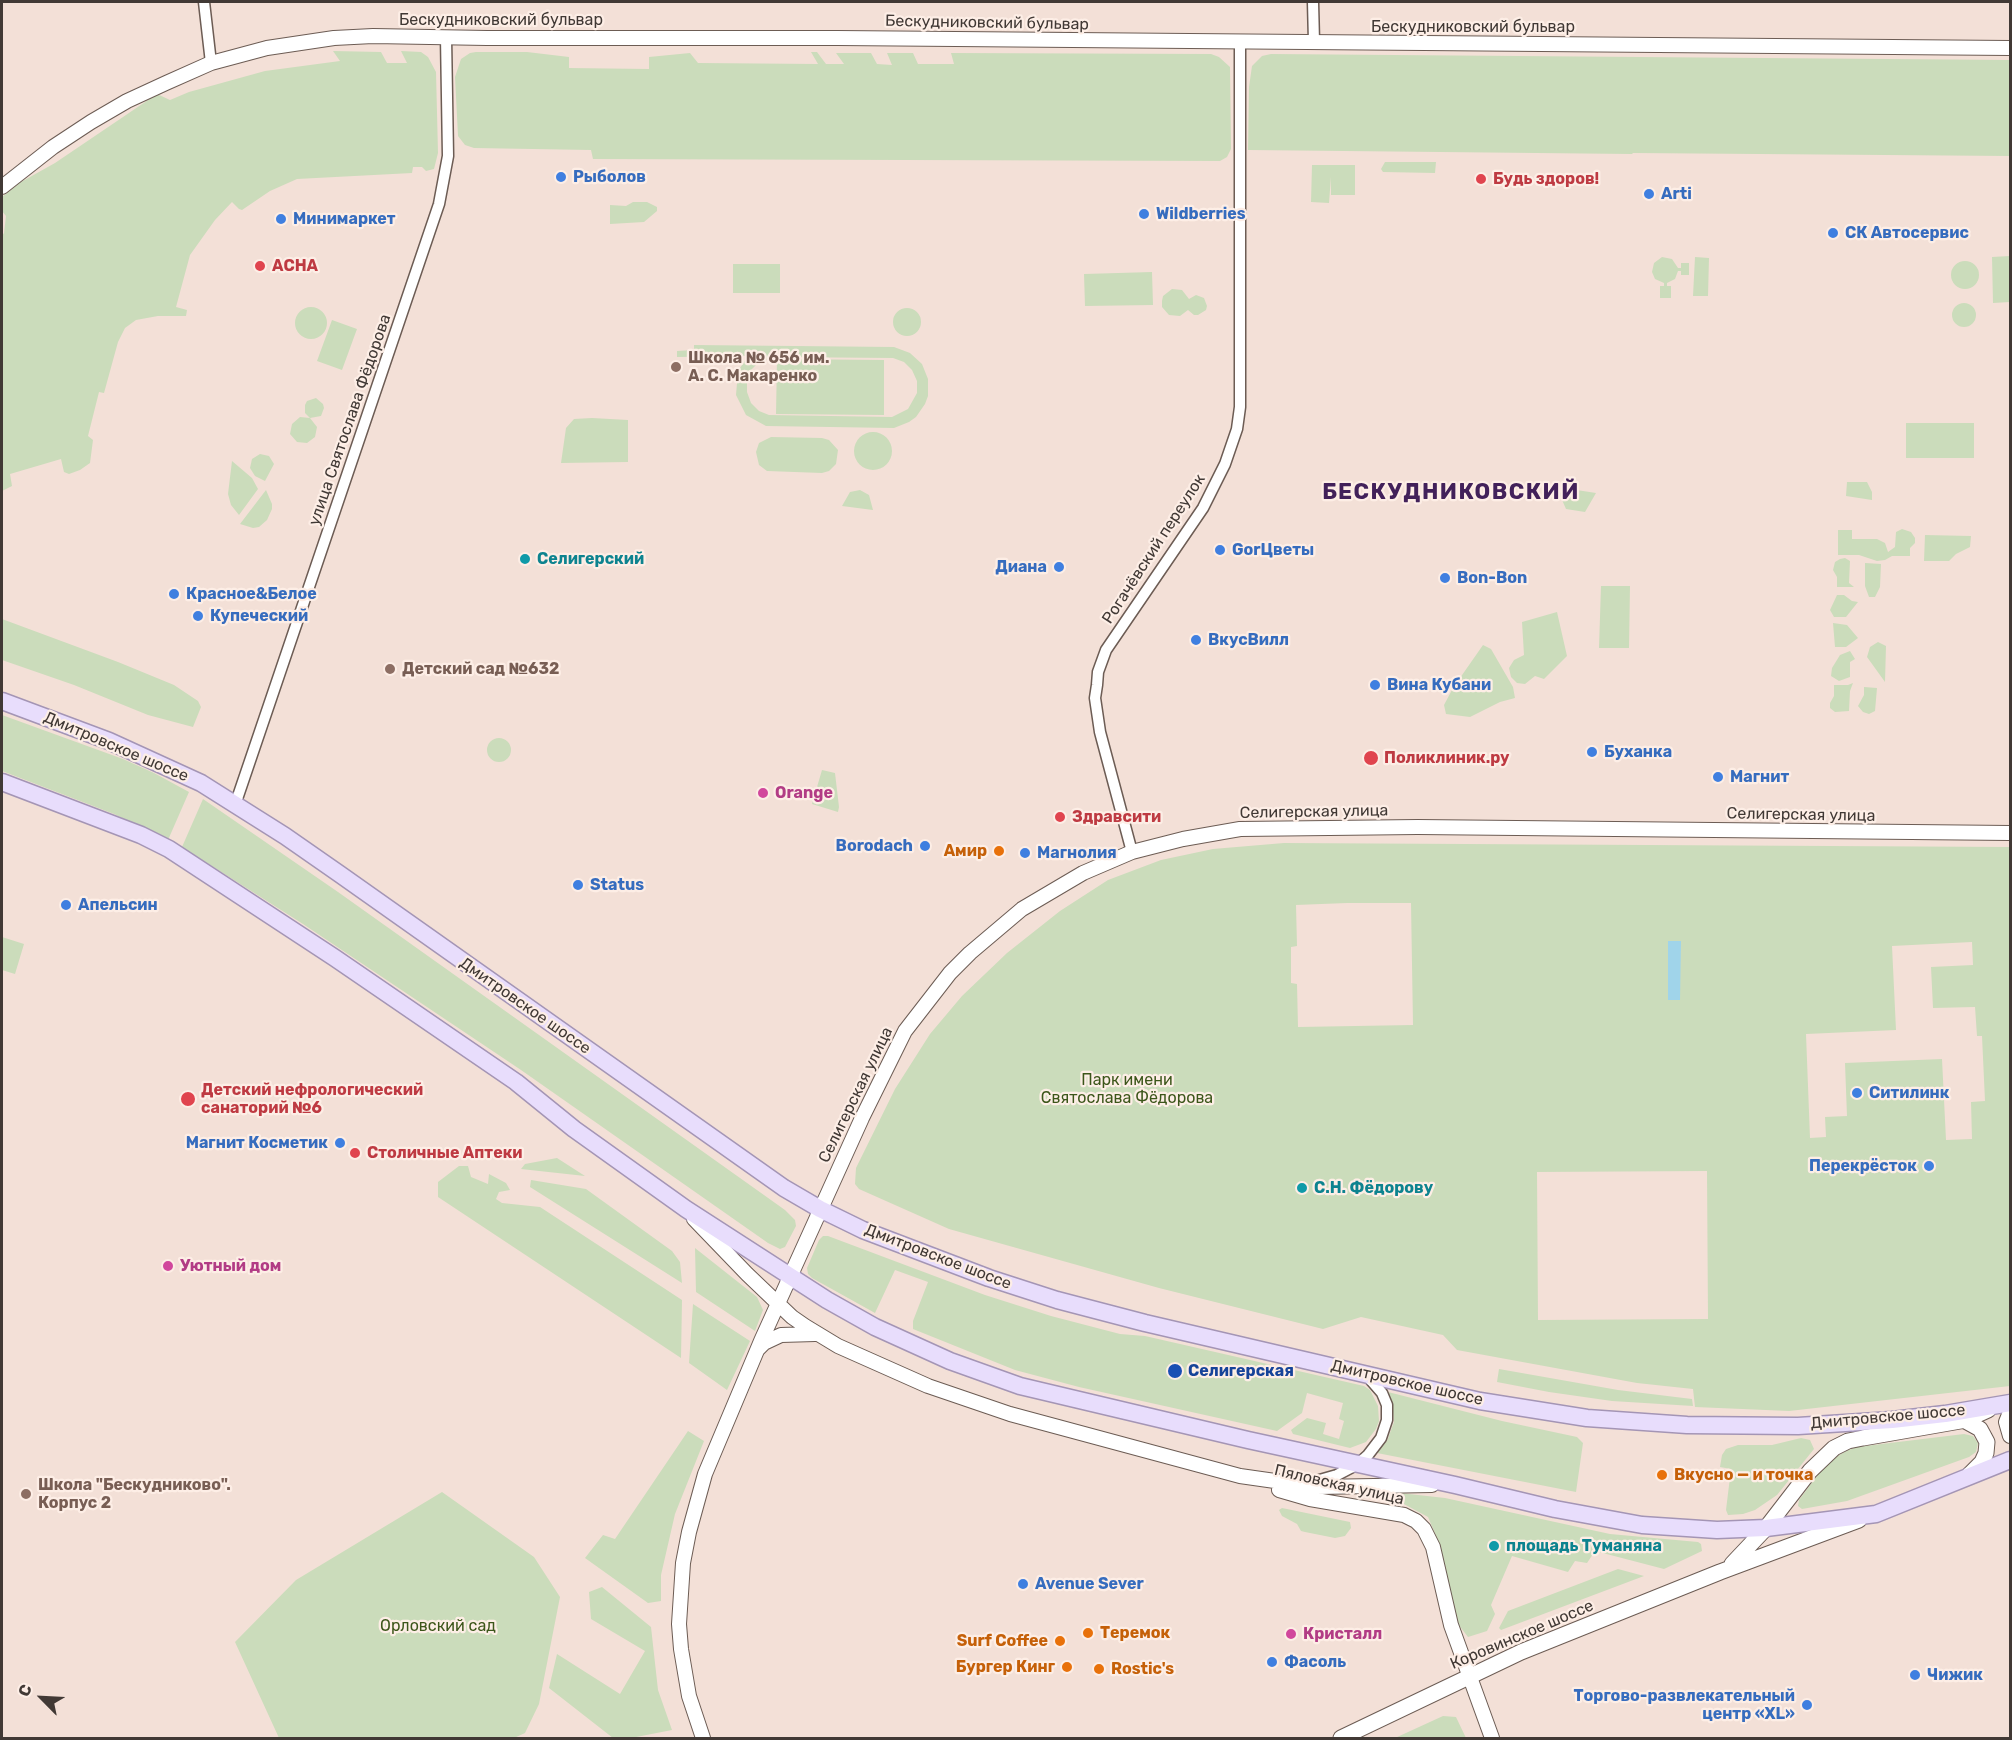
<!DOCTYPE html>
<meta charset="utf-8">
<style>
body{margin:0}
#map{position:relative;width:2012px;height:1740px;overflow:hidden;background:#f3e0d7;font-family:Rubik,sans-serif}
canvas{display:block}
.frame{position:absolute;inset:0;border:3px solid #413935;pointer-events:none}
.north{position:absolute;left:12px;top:1668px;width:60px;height:60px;-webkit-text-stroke:4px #fdeee6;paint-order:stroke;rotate:294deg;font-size:16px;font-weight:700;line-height:24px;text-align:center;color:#413935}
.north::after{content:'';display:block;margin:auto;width:21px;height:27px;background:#413935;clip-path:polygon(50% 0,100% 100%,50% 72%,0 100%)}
</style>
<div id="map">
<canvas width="2012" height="1740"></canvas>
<div class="frame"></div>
<div class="north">С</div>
</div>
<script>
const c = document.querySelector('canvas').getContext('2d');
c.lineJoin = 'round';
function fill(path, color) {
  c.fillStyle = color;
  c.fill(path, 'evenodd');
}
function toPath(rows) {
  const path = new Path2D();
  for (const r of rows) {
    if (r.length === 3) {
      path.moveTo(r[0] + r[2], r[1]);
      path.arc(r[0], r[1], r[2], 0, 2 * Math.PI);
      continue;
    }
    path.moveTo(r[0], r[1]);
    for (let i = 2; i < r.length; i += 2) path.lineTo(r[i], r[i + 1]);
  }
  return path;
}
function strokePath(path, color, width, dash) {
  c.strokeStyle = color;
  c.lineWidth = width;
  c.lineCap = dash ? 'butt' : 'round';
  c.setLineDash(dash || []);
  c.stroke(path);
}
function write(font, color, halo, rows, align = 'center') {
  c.font = font + ' Rubik,sans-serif';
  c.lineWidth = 4.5;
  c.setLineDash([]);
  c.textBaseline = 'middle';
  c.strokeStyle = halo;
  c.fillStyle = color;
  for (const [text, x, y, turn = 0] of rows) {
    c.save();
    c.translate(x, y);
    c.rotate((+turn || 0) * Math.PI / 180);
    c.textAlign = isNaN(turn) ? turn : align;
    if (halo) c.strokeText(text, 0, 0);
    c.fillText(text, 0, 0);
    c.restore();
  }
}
const green = toPath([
 [333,51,381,52,387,63,407,63,401,51,421,52,428,57,436,72,438,153,434,169,426,171,422,167,413,167,412,173,297,179,270,191,242,210,239,209,232,202,215,220,190,255,176,307,187,310,186,316,158,316,136,320,125,328,118,342,104,393,99,392,88,436,93,440,90,463,80,470,69,474,64,472,61,459,10,474,12,486,2,491,2,236,4,233,6,216,2,211,2,197,21,182,55,163,157,94,170,100,189,92,265,71,340,61],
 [476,52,527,52,569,57,569,68,649,69,649,57,690,53,698,63,818,64,811,52,817,52,826,64,844,64,836,53,871,53,877,64,892,65,887,53,913,53,918,64,954,64,951,53,1211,54,1219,57,1230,67,1231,149,1227,157,1220,161,593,159,591,150,474,148,465,145,458,136,455,77,461,59,470,53],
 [1271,54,2010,60,2010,156,1633,153,1632,154,1248,150,1249,87,1252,66,1262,56],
 [1385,162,1436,162,1435,173,1383,172,1381,169],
 [1312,165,1355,165,1355,195,1331,195,1331,177,1329,203,1311,202],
 [633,202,647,202,657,207,657,211,644,222,610,224,610,205,626,206],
 [2010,256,2010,302,1993,303,1992,257],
 [1662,257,1672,259,1678,268,1681,268,1681,263,1689,263,1689,275,1681,275,1681,271,1678,271,1675,279,1667,283,1667,286,1671,286,1671,298,1660,298,1660,286,1664,286,1664,283,1655,279,1652,272,1654,263],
 [1695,257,1709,258,1708,296,1693,296],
 [1965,275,14],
 [733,264,780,264,780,293,733,293],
 [1152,272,1153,305,1085,306,1084,274],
 [1172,289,1182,290,1189,299,1196,295,1204,298,1207,306,1206,310,1198,315,1194,315,1188,310,1180,316,1169,315,1162,307,1162,301,1163,296],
 [1964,315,12],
 [311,323,16],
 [907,322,14],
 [332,320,357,329,342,370,317,361],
 [694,345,894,347,910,353,922,364,928,379,928,396,925,404,916,417,909,422,894,428,766,426,746,415,736,395,738,371,748,356,677,357,677,351,694,350],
 [775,357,893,358,904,362,912,370,917,381,917,393,908,409,892,417,769,415,759,411,751,403,747,392,747,381,751,370,759,362],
 [777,359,884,360,884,415,776,414],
 [316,398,323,404,324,408,321,416,310,418,317,427,315,437,307,443,297,442,290,434,292,424,300,417,310,418,305,413,305,405,307,401],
 [592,418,628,420,628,462,561,463,566,428,574,419],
 [1906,423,1974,423,1974,458,1906,458],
 [873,451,19],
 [771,437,822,438,829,440,838,450,836,464,829,471,822,473,767,471,759,465,756,452,759,443],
 [260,454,269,456,274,464,265,481,255,476,250,468,252,459],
 [232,461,252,478,258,489,239,515,231,505,228,494],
 [1847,482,1867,482,1872,492,1872,500,1846,496],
 [1570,489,1596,493,1585,512,1566,509,1559,493],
 [266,490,272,504,272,509,267,520,259,527,253,528,240,524],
 [860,490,869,495,873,510,842,506,850,492],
 [1902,529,1911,532,1915,538,1915,543,1910,548,1910,556,1892,556,1885,560,1877,561,1859,555,1838,555,1838,530,1852,530,1852,539,1877,539,1885,543,1888,552,1895,547,1896,532],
 [1925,535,1971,536,1970,547,1956,554,1949,561,1924,561],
 [1845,558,1850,561,1849,583,1854,587,1837,587,1837,577,1833,570,1835,562,1840,559],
 [1865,563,1881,564,1880,587,1875,597,1869,597,1865,586],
 [1601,586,1630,586,1629,648,1599,648],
 [1837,595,1844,595,1852,601,1858,602,1846,617,1834,617,1830,610],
 [1557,612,1567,656,1544,679,1535,676,1525,684,1517,683,1511,677,1509,668,1514,660,1524,655,1522,622],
 [2,619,118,662,174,685,198,701,201,707,193,727,148,715,74,685,2,660],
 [1833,623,1847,625,1858,638,1846,647,1835,647],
 [1878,642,1886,646,1885,682,1867,657,1870,647],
 [1483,645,1491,649,1513,687,1515,698,1500,702,1470,717,1446,714,1444,705,1453,688],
 [1850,651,1855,659,1850,662,1850,677,1839,681,1831,676,1832,668,1840,655],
 [1853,683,1850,691,1849,711,1835,712,1830,708,1830,703,1834,696,1834,685,1848,685],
 [1864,687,1877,688,1875,711,1869,714,1863,712,1858,706,1864,695],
 [2,715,123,759,154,773,189,792,168,840,114,814,2,771],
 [499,750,12],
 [822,770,835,773,839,807,838,812,812,804],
 [203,799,338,892,785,1210,795,1220,796,1226,785,1247,780,1249,768,1243,521,1070,303,924,182,847],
 [1284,843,2010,847,2010,1386,1789,1411,1695,1407,1693,1389,1637,1383,1457,1350,1443,1335,1361,1317,1323,1329,1159,1288,949,1229,859,1189,855,1184,856,1168,895,1089,930,1034,962,996,1007,953,1060,911,1108,880,1161,860,1213,849],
 [1347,903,1411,903,1413,1025,1298,1027,1297,984,1291,983,1291,947,1297,946,1296,905],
 [1972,942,1973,965,1931,967,1933,1008,1975,1007,1977,1036,1982,1036,1985,1101,1971,1102,1972,1139,1946,1140,1942,1059,1845,1063,1847,1116,1825,1117,1826,1137,1810,1138,1806,1034,1896,1030,1892,946],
 [1707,1171,1708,1319,1538,1320,1537,1172],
 [2,937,24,944,15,974,2,970],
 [557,1158,585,1176,521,1169,525,1164],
 [459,1166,468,1166,471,1177,488,1184,489,1174,506,1183,510,1190,499,1192,496,1199,502,1203,540,1207,682,1300,681,1358,438,1197,438,1182],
 [531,1180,586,1189,672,1251,680,1262,682,1283,530,1187],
 [823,1236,828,1236,985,1295,1051,1316,1120,1334,1145,1336,1364,1386,1370,1390,1378,1406,1379,1421,1376,1429,1366,1442,1350,1448,1293,1434,1291,1430,1307,1418,1326,1423,1323,1434,1339,1439,1344,1421,1339,1419,1343,1403,1307,1393,1302,1413,1277,1431,1079,1387,1015,1370,913,1329,913,1321,928,1282,895,1270,875,1313,812,1278,808,1274,807,1268,819,1240],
 [695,1248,757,1297,763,1310,755,1331,696,1292],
 [693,1304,750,1341,727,1390,689,1363],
 [1499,1369,1618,1390,1692,1399,1693,1406,1612,1401,1549,1392,1497,1382],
 [1388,1392,1502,1421,1577,1437,1583,1443,1576,1492,1377,1453,1387,1441,1394,1422,1392,1401],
 [688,1431,704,1441,675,1514,661,1575,661,1601,648,1603,585,1558,603,1535,615,1539],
 [1964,1434,1973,1436,1978,1443,1976,1452,1969,1457,1847,1501,1802,1509,1798,1506,1799,1500,1822,1469,1829,1461,1848,1450,1857,1447],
 [1801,1438,1810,1440,1814,1449,1777,1495,1755,1510,1743,1514,1728,1515,1726,1510,1731,1469,1720,1467,1722,1455,1726,1449,1738,1445,1772,1445],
 [442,1492,534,1557,560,1597,539,1704,525,1733,514,1738,279,1738,235,1642,296,1580],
 [1400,1493,1445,1498,1610,1534,1698,1542,1701,1544,1702,1551,1664,1569,1595,1551,1587,1563,1575,1561,1568,1572,1512,1556,1491,1605,1495,1614,1487,1631,1468,1637,1458,1624,1440,1545,1428,1517,1402,1503,1367,1497],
 [1282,1508,1350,1522,1351,1528,1345,1536,1335,1538,1305,1532,1301,1531,1297,1524,1282,1516,1279,1510],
 [1618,1569,1644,1576,1501,1630,1499,1628,1508,1611],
 [602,1587,651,1627,658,1690,672,1730,631,1738,613,1738,549,1688,557,1654,620,1694,645,1651,591,1619,589,1592],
 [1443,1716,1456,1717,1466,1738,1395,1738]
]);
const water = toPath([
 [1668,941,1681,941,1680,1000,1668,1000]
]);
const minor = toPath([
 [204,2,211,63],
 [1313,2,1314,42],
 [235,805,439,204,448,156,446,37],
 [1132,852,1100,732,1095,698,1097,685,1098,672,1106,650,1203,508,1225,464,1237,429,1240,407,1240,42],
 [1309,1483,1337,1475,1358,1464,1368,1455,1381,1438,1387,1420,1387,1405,1382,1393,1368,1377]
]);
const tertiary = toPath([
 [2,187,53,147,91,122,127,101,166,83,211,63,226,59,267,48,334,38,373,36,487,38,838,38,2010,48],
 [694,1219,747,1274,792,1317,805,1326,838,1346,928,1386,1010,1414,1240,1476,1317,1487,1432,1485],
 [758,1349,764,1343,781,1335,815,1334],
 [2010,1412,2006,1422,2010,1436],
 [1279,1490,1310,1499,1404,1515,1416,1521,1424,1529,1433,1547,1451,1625,1492,1738],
 [703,1738,689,1696,681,1649,679,1624,683,1563,689,1532,705,1474,761,1341,862,1118,905,1031,950,973,970,953,1022,909,1083,873,1132,852,1183,839,1240,829,1418,827,2010,833]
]);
const secondary = toPath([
 [1960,1418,1980,1429,1987,1442,1986,1453,1982,1462,1969,1475],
 [1732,1564,1766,1528,1810,1471,1834,1448,1848,1441,1863,1438,1966,1420,1988,1410],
 [1341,1738,1521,1652,1720,1572,1859,1520]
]);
const primary = toPath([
 [2,701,109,741,201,783,285,836,341,875,784,1188,820,1209,863,1230,989,1278,1057,1300,1145,1323,1480,1401,1587,1418,1687,1425,1798,1426,1892,1420,1945,1414,2010,1403],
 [2,782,141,835,169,849,335,958,516,1082,574,1129,686,1209,827,1300,875,1327,950,1361,1020,1386,1248,1440,1455,1485,1555,1509,1642,1525,1717,1530,1766,1528,1876,1514,2010,1460]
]);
const markers = [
 [561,177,6,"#3f7fe0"],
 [1481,179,6,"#e0444e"],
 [1649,194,6,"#3f7fe0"],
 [1144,214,6,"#3f7fe0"],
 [281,219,6,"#3f7fe0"],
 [1833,233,6,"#3f7fe0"],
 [260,266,6,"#e0444e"],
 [676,367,6,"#8d6e63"],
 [1220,550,6,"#3f7fe0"],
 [525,559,6,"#0f9aa8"],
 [1059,567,6,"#3f7fe0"],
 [1445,578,6,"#3f7fe0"],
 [174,594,6,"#3f7fe0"],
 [198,616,6,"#3f7fe0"],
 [1196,640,6,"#3f7fe0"],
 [390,669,6,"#8d6e63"],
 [1375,685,6,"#3f7fe0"],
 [1592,752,6,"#3f7fe0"],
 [1371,758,8,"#e0444e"],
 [1718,777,6,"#3f7fe0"],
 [763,793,6,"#d1479c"],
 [1060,817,6,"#e0444e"],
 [925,846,6,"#3f7fe0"],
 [999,851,6,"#e8710a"],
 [1025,853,6,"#3f7fe0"],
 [578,885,6,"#3f7fe0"],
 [66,905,6,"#3f7fe0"],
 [1857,1093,6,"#3f7fe0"],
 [188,1099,8,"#e0444e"],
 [340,1143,6,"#3f7fe0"],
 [355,1153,6,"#e0444e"],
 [1929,1166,6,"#3f7fe0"],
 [1302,1188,6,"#0f9aa8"],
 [168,1266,6,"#d1479c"],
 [1175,1371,8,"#1a4fb4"],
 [1662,1475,6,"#e8710a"],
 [26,1494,6,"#8d6e63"],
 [1494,1546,6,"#0f9aa8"],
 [1023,1584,6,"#3f7fe0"],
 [1088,1633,6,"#e8710a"],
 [1291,1634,6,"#d1479c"],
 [1060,1641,6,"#e8710a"],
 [1272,1662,6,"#3f7fe0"],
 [1067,1667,6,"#e8710a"],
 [1099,1669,6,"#e8710a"],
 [1915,1675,6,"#3f7fe0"],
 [1807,1705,6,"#3f7fe0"]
];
const streetNames = [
 ["Бескудниковский бульвар",501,20],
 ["Бескудниковский бульвар",987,23,1],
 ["Бескудниковский бульвар",1473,27],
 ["улица Святослава Фёдорова",350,420,-71],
 ["Рогачёвский переулок",1154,549,-57],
 ["Дмитровское шоссе",116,747,23],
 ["Селигерская улица",1314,812,-1],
 ["Селигерская улица",1801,815,1],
 ["Дмитровское шоссе",525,1006,35],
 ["Селигерская улица",856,1095,-64],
 ["Дмитровское шоссе",938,1257,21],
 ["Дмитровское шоссе",1407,1383,13],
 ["Дмитровское шоссе",1888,1417,-5],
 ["Пяловская улица",1339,1485,13],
 ["Коровинское шоссе",1522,1635,-23]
];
const shopNames = [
 ["Рыболов",573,177],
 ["Arti",1661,194],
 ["Wildberries",1156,214],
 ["Минимаркет",293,219],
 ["СК Автосервис",1845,233],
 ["GorЦветы",1232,550],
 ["Диана",1047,567,"right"],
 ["Bon-Bon",1457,578],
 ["Красное&Белое",186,594],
 ["Купеческий",210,616],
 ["ВкусВилл",1208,640],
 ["Вина Кубани",1387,685],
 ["Буханка",1604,752],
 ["Магнит",1730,777],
 ["Borodach",913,846,"right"],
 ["Магнолия",1037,853],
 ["Status",590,885],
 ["Апельсин",78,905],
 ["Ситилинк",1869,1093],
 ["Магнит Косметик",328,1143,"right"],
 ["Перекрёсток",1917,1166,"right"],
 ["Avenue Sever",1035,1584],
 ["Фасоль",1284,1662],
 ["Чижик",1927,1675],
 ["Торгово-развлекательный",1795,1696,"right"],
 ["центр «XL»",1795,1714,"right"]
];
const healthNames = [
 ["Будь здоров!",1493,179],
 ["АСНА",272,266],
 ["Поликлиник.ру",1384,758],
 ["Здравсити",1072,817],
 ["Детский нефрологический",201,1090],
 ["санаторий №6",201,1108],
 ["Столичные Аптеки",367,1153]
];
const educationNames = [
 ["Школа № 656 им.",688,358],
 ["А. С. Макаренко",688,376],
 ["Детский сад №632",402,669],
 ["Школа \"Бескудниково\".",38,1485],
 ["Корпус 2",38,1503]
];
const cultureNames = [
 ["Селигерский",537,559],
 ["С.Н. Фёдорову",1314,1188],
 ["площадь Туманяна",1506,1546]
];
const hotelNames = [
 ["Orange",775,793],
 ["Уютный дом",180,1266],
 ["Кристалл",1303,1634]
];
const foodNames = [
 ["Амир",987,851],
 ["Вкусно — и точка",1674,1475,"left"],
 ["Теремок",1100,1633,"left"],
 ["Surf Coffee",1048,1641],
 ["Бургер Кинг",1055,1667],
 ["Rostic's",1111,1669,"left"]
];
const parkNames = [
 ["Парк имени",1127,1080],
 ["Святослава Фёдорова",1127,1098],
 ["Орловский сад",438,1626]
];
const transitNames = [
 ["Селигерская",1188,1371]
];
const districtNames = [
 ["БЕСКУДНИКОВСКИЙ",1451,493]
];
fill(green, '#cbdcbb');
fill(water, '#a0d4ea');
strokePath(minor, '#6c5c54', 13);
strokePath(tertiary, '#6c5c54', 16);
strokePath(secondary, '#6c5c54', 17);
strokePath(primary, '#a495b5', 19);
strokePath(minor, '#fff', 10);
strokePath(tertiary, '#fff', 14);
strokePath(secondary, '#fff', 15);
strokePath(primary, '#e8ddfc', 16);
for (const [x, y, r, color] of markers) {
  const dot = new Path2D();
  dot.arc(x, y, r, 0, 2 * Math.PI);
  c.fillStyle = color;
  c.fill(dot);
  strokePath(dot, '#fdeee6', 2);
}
write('16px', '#413935', '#fdeee6', streetNames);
write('bold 16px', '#366cbe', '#fdeee6', shopNames, 'left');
write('bold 16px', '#be3a42', '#fdeee6', healthNames, 'left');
write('bold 16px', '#785e54', '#fdeee6', educationNames, 'left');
write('bold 16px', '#0d838f', '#fdeee6', cultureNames, 'left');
write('bold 16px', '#b23c85', '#fdeee6', hotelNames, 'left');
write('bold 16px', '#c56008', '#fdeee6', foodNames, 'right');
write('16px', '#3c561a', '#fdeee6', parkNames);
write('bold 16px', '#164399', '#fdeee6', transitNames, 'left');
c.letterSpacing = '1.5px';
write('bold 22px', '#42215a', '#fdeee6', districtNames);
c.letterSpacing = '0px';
</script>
